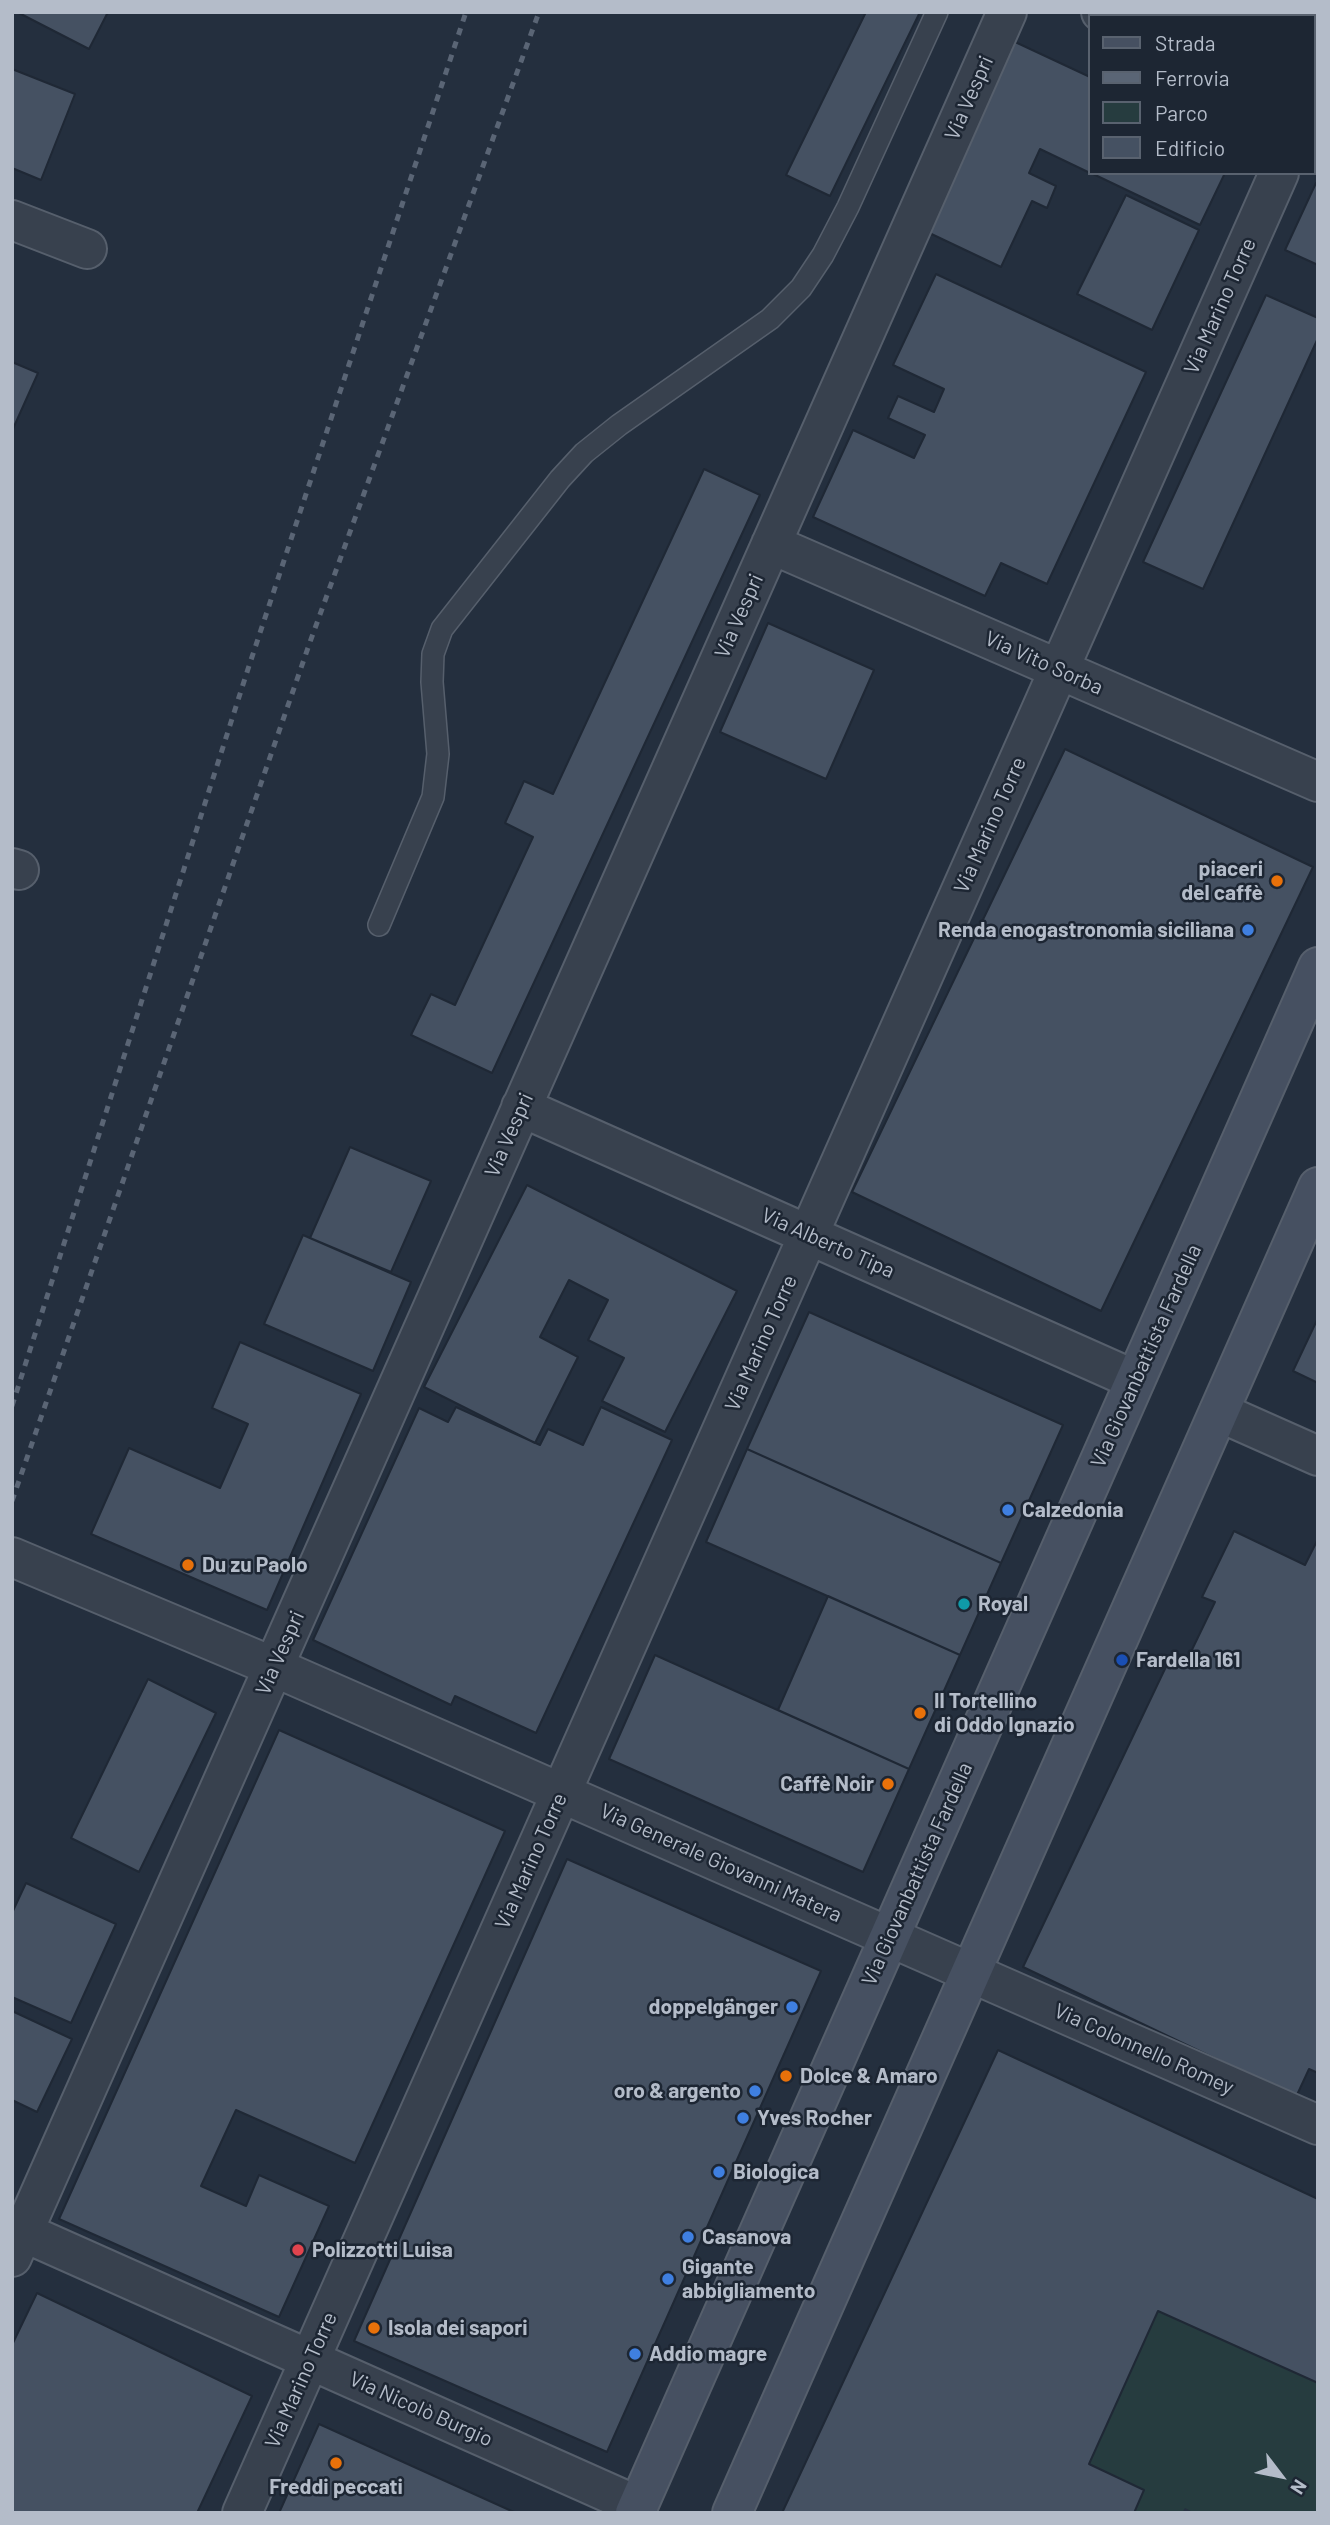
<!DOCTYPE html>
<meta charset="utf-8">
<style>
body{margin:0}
#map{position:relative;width:1330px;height:2525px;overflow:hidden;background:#242f3e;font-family:Barlow,sans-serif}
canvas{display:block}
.frame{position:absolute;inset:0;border:14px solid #b4bcc9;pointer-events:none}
.legend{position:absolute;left:1088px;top:14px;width:228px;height:161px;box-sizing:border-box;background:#1d2633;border:2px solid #59626f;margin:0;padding:9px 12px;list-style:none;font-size:21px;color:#b4bcc9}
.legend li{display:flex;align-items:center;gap:14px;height:35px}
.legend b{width:35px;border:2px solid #59626f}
.north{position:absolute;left:1246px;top:2441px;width:70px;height:70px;-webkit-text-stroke:5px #1d2633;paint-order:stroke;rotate:122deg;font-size:19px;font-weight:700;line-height:28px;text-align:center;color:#b4bcc9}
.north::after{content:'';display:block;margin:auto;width:24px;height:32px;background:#b4bcc9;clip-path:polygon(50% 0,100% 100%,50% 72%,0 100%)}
</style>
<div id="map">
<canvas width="1330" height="2525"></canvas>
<div class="frame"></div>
<ul class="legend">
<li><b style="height:9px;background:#465061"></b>Strada</li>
<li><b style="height:9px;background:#5a6575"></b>Ferrovia</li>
<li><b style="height:19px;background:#263c3f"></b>Parco</li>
<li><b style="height:19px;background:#455162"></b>Edificio</li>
</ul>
<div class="north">N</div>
</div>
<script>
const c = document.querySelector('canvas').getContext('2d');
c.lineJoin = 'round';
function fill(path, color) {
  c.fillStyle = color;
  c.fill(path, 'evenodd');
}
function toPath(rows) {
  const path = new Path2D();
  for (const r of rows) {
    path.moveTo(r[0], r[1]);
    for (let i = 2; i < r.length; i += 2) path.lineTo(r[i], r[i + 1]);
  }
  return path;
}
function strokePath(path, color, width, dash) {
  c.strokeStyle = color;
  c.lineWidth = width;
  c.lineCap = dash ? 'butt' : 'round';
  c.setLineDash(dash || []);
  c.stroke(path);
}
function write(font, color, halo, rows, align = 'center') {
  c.font = font + ' Barlow,sans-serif';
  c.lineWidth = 5;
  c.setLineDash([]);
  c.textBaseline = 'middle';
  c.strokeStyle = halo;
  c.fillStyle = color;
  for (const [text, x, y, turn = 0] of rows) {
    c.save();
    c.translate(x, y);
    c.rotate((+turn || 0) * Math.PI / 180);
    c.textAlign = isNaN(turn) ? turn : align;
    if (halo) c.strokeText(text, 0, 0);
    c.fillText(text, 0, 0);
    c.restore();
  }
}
const green = toPath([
 [1158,2311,1318,2383,1318,2513,1195,2513,1185,2508,1182,2513,1134,2513,1144,2490,1089,2464]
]);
const building = toPath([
 [17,12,108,12,89,49,17,12],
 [866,12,920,12,830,196,786,175,866,12],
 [1224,12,1304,12,1303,16,1232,16,1224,12],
 [1013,41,1090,77,1090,173,1040,149,1029,173,1056,186,1047,208,1032,201,1001,267,923,230,1013,41],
 [12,69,75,94,41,180,12,168,12,69],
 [1091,173,1225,173,1200,225,1091,173],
 [1316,183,1318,184,1318,265,1285,250,1316,183],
 [1126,195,1199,230,1152,330,1077,294,1126,195],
 [936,274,1146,372,1047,584,1001,563,985,596,813,517,853,430,914,458,925,435,888,418,898,396,934,412,944,389,893,365,936,274],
 [1266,295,1318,318,1318,338,1203,589,1143,562,1266,295],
 [12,362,38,373,12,431,12,362],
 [704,469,760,495,492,1073,411,1035,431,994,455,1005,533,837,505,823,524,781,553,794,704,469],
 [768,623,874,670,826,779,720,732,768,623],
 [1065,749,1313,867,1101,1311,852,1192,1065,749],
 [350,1147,431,1181,391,1272,310,1238,350,1147],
 [527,1185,737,1291,665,1432,602,1401,624,1358,588,1340,608,1300,569,1280,540,1337,578,1357,535,1443,424,1387,527,1185],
 [303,1235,411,1282,373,1371,264,1324,303,1235],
 [809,1312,1063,1425,1001,1563,747,1449,809,1312],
 [1318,1318,1318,1383,1293,1371,1318,1318],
 [240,1342,361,1394,267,1610,91,1534,129,1448,220,1488,248,1424,212,1408,240,1342],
 [456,1407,540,1445,548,1429,583,1445,601,1407,672,1440,536,1733,455,1696,451,1705,313,1640,419,1408,448,1422,456,1407],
 [747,1449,1001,1563,960,1655,706,1542,747,1449],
 [1234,1531,1305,1565,1318,1539,1318,2073,1309,2069,1296,2097,1023,1967,1173,1652,1188,1658,1215,1602,1202,1597,1234,1531],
 [828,1596,960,1655,909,1769,778,1710,828,1596],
 [655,1655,909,1769,863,1872,609,1759,655,1655],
 [148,1679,216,1713,139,1872,71,1838,148,1679],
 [279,1730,505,1831,355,2163,236,2110,201,2186,246,2206,259,2175,329,2206,279,2317,59,2219,279,1730],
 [567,1859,821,1971,607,2452,354,2341,567,1859],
 [26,1883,116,1924,71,2023,12,1997,12,1913,26,1883],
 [12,2011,72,2039,37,2112,12,2100,12,2011],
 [998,2050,1318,2199,1318,2383,1158,2311,1089,2464,1144,2490,1134,2513,782,2513,998,2050],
 [37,2293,252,2396,197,2513,12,2513,12,2345,37,2293],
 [319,2424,516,2513,279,2513,319,2424]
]);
const service = toPath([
 [379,925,433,797,438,754,432,682,433,654,442,629,560,479,584,453,619,425,770,319,801,288,823,255,848,207,937,12]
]);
const minor = toPath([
 [1101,12,1109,16],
 [1314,94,1318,86],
 [12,220,87,249],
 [771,544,1318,782],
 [12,868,19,870],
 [521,1107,1135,1380],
 [1219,1412,1318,1456],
 [12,1557,274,1667,1318,2125],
 [12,2227,638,2506],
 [12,2257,1007,12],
 [242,2513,1279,173]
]);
const secondary = toPath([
 [635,2513,1318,967],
 [732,2513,1318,1187]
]);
const rail = toPath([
 [12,1406,248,669,466,12],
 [12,1501,310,642,539,12]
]);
const markers = [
 [1277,881,7,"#e8710a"],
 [1248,930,7,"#3f7fe0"],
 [1008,1510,7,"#3f7fe0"],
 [188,1565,7,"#e8710a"],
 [964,1604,7,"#0f9aa8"],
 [1122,1660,7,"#1a4fb4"],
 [920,1713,7,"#e8710a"],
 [888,1784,7,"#e8710a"],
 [792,2007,7,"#3f7fe0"],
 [786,2076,7,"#e8710a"],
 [755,2091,7,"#3f7fe0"],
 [743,2118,7,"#3f7fe0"],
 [719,2172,7,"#3f7fe0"],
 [688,2237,7,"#3f7fe0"],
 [298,2250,7,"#e0444e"],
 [668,2279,7,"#3f7fe0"],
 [374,2328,7,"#e8710a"],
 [635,2354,7,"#3f7fe0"],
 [336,2463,7,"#e8710a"]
];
const streetNames = [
 ["Via Vespri",969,98,-66],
 ["Via Marino Torre",1220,306,-66],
 ["Via Vespri",739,616,-66],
 ["Via Vito Sorba",1044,663,24],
 ["Via Marino Torre",990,825,-66],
 ["Via Vespri",509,1135,-66],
 ["Via Alberto Tipa",828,1243,24],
 ["Via Marino Torre",761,1343,-66],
 ["Via Giovanbattista Fardella",1146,1356,-66],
 ["Via Vespri",280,1653,-66],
 ["Via Marino Torre",531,1861,-66],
 ["Via Generale Giovanni Matera",721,1863,24],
 ["Via Giovanbattista Fardella",917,1874,-66],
 ["Via Colonnello Romey",1144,2049,24],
 ["Via Marino Torre",301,2380,-66],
 ["Via Nicolò Burgio",421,2409,24]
];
const poiNames = [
 ["piaceri",1263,869,"right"],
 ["del caffè",1263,893,"right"],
 ["Renda enogastronomia siciliana",1234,930,"right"],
 ["Calzedonia",1022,1510],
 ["Du zu Paolo",202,1565],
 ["Royal",978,1604],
 ["Fardella 161",1136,1660],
 ["Il Tortellino",934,1701],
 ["di Oddo Ignazio",934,1725],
 ["Caffè Noir",874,1784,"right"],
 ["doppelgänger",778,2007,"right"],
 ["Dolce & Amaro",800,2076],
 ["oro & argento",741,2091,"right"],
 ["Yves Rocher",757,2118],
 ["Biologica",733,2172],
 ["Casanova",702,2237],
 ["Polizzotti Luisa",312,2250],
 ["Gigante",682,2267],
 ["abbigliamento",682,2291],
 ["Isola dei sapori",388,2328],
 ["Addio magre",649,2354],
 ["Freddi peccati",336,2487,"center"]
];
fill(green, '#263c3f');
fill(building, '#455162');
strokePath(building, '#1f2835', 2);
strokePath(service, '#565f6c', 24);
strokePath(minor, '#565f6c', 42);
strokePath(secondary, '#565f6c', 42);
strokePath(service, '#38414e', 21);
strokePath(minor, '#38414e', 38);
strokePath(secondary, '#465061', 38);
strokePath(rail, '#5a6575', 5, [7, 7]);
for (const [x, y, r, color] of markers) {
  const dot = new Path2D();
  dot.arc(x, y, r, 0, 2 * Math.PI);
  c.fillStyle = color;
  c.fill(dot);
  strokePath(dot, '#1d2633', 2.5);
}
write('21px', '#b4bcc9', '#1d2633', streetNames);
write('bold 21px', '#b4bcc9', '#1d2633', poiNames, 'left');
</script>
